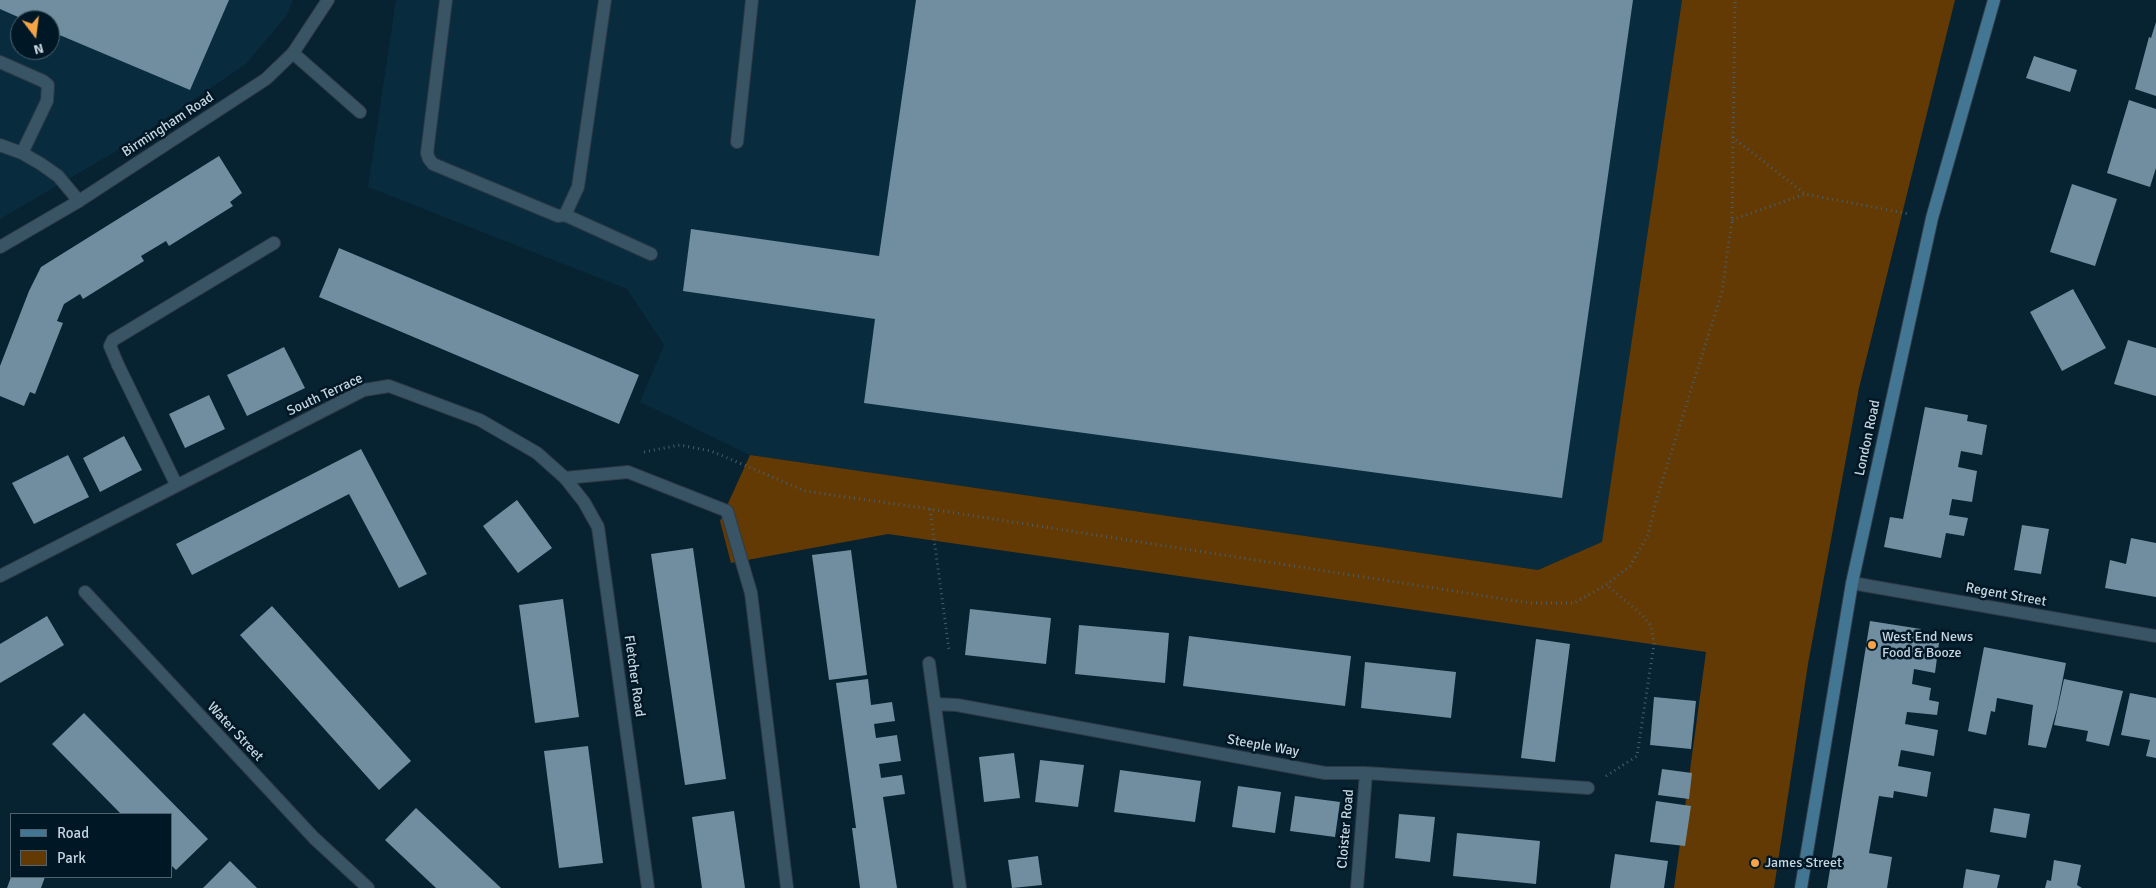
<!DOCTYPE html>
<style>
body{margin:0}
#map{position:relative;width:2156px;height:888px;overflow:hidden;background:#072230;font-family:Signika,sans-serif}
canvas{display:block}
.legend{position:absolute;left:10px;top:813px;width:162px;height:65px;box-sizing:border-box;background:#001826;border:1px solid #4f6370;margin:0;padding:6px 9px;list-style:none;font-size:15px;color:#c5d4de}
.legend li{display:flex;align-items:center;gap:10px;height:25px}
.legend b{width:25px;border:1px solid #4f6370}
.north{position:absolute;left:10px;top:10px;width:50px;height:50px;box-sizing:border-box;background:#001826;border:1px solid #4f6370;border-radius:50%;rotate:165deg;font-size:14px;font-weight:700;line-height:20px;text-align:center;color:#c5d4de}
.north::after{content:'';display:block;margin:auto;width:18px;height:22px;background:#f5a346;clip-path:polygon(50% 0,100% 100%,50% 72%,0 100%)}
</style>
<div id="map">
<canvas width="2156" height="888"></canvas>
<ul class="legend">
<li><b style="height:6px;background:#437692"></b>Road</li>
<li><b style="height:14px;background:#633a04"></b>Park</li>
</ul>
<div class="north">N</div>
</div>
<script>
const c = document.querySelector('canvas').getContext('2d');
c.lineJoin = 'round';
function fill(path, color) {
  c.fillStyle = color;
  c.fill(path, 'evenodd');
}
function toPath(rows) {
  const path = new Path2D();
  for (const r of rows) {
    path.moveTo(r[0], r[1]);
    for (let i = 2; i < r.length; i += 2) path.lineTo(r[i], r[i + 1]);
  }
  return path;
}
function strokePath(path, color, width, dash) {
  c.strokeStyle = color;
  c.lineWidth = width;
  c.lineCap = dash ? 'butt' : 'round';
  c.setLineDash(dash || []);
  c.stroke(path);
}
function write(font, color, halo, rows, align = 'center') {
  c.font = font + ' Signika,sans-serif';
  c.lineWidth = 5;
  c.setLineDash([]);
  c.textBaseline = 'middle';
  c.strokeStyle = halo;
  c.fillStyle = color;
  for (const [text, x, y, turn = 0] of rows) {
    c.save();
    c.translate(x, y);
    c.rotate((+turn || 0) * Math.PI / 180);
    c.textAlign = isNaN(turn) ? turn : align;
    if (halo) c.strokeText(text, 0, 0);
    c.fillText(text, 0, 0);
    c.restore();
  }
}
const built = toPath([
 [0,0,293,0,287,15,246,64,125,146,0,219],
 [20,20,50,20,50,50,20,50],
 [396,0,1682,0,1602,543,1538,570,750,455,640,402,664,345,627,289,368,187]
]);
const green = toPath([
 [1682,0,1955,0,1859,388,1808,664,1774,888,1674,888,1706,652,888,534,731,563,720,521,750,455,1538,570,1602,542]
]);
const building = toPath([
 [0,0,229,0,190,90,50,31,50,20,25,20,0,9],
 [916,0,1633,0,1562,498,864,403,875,319,683,291,691,229,879,256],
 [2156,22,2156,96,2135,89,2149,37,2151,38],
 [2034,56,2077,70,2070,92,2026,78],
 [2129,100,2156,109,2156,168,2150,187,2107,173],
 [219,156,242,193,230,202,233,206,169,246,166,241,141,256,144,261,83,299,80,294,64,304,57,321,63,323,35,394,30,392,24,406,0,396,0,366,29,291,41,267],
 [2072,184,2117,199,2095,266,2050,252],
 [339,248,639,375,619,424,319,297],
 [2073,289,2106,348,2062,371,2030,312],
 [2128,340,2156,348,2156,396,2114,384],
 [284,347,305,388,247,416,227,375],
 [209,395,225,429,185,448,169,414],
 [1925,407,1968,415,1967,421,1987,425,1982,455,1961,451,1958,467,1977,471,1972,502,1952,499,1949,515,1968,518,1964,536,1946,533,1941,558,1884,547,1890,517,1903,519],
 [124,436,142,470,100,492,83,458],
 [361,449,427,574,399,588,349,494,192,575,176,544],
 [68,455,89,497,34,524,12,483],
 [517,500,552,548,518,573,483,526],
 [2022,525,2049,529,2041,574,2014,570],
 [2131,538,2156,543,2156,597,2105,588,2110,560,2126,564],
 [693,548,726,779,685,785,651,554],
 [851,550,867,675,829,680,812,555],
 [563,599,579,717,535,723,519,605],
 [272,606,411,761,379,790,240,635],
 [970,609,1051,618,1046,664,965,655],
 [47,616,64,645,0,683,0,644],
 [1870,621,1921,629,1919,640,1939,643,1935,673,1914,669,1912,684,1931,688,1929,700,1939,702,1937,715,1907,712,1905,724,1938,730,1934,756,1901,750,1898,766,1931,772,1927,797,1894,791,1893,798,1879,796,1869,853,1892,857,1887,888,1827,888],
 [1079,625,1169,633,1165,683,1075,674],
 [1189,636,1351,656,1345,706,1183,686],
 [1536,639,1570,644,1555,762,1521,758],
 [1984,647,2066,663,2057,709,2046,748,2028,745,2033,705,1997,698,1995,712,1991,711,1986,735,1968,731],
 [1365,662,1456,672,1451,718,1361,708],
 [868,679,871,705,892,702,895,721,874,724,876,738,897,735,901,761,879,764,881,778,902,775,905,794,883,797,897,888,860,888,852,828,856,828,836,683],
 [2064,679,2123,691,2109,746,2086,741,2088,731,2054,725],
 [2130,693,2156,698,2156,758,2146,756,2150,740,2121,735],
 [1654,697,1696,701,1691,749,1650,745],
 [84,713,208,839,176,870,171,865,171,814,121,814,52,744],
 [588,746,603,863,559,868,544,751],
 [1014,753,1020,798,984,802,979,757],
 [1040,760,1084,765,1078,807,1035,802],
 [1662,769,1692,773,1689,799,1658,795],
 [1120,770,1201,781,1195,822,1114,812],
 [1238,786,1281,792,1275,833,1232,827],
 [1295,796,1340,802,1335,837,1290,831],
 [1656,801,1691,806,1685,846,1650,842],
 [416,808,501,888,436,888,385,840],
 [1994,808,2030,814,2026,838,1990,832],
 [734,811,745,888,702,888,692,817],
 [1399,814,1435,817,1430,862,1395,858],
 [1457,833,1540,841,1536,884,1453,876],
 [1615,854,1668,861,1664,888,1610,888],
 [1038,856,1042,885,1012,888,1008,860],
 [2054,860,2081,865,2077,885,2082,888,2045,888,2047,880,2051,881],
 [230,861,257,888,203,888],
 [1966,869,2000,875,1997,888,1963,888],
 [11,877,45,877,41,888,7,888]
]);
const path = toPath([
 [1732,137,1804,193],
 [1732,220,1805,194,1909,214],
 [644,452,680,445,711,451,805,491,930,509,1530,603,1574,603,1606,585,1630,566,1648,535,1656,501,1722,292,1732,220,1735,0],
 [930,509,949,650],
 [1606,776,1637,756,1654,644,1651,626,1642,615,1607,585]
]);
const lane = toPath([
 [446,0,427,153,429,159,433,164,558,216,565,215,578,187,605,0],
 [293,53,360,112],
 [0,62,43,81,48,85,47,101,22,153],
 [737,142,752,0],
 [0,145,22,153,41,164,58,176,79,201],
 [565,215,651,254],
 [118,365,110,346,113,340,274,243],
 [565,478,628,472,727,511,751,593,787,888]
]);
const street = toPath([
 [0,247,79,201,266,79,293,53,328,0],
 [118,365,176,484],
 [0,576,364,390,389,386,480,420,537,453,565,478,584,502,598,527,648,888],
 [1852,583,2156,636],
 [85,592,314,838,368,888],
 [929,663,960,888],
 [935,704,957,705,1325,773,1366,773,1588,788],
 [1357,888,1366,773]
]);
const secondary = toPath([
 [1801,888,1852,583,1932,218,1994,0]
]);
const markers = [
 [1872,645,5,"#f5a346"],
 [1755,863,5,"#f5a346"]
];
const streetNames = [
 ["Birmingham Road",168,125,-33],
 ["South Terrace",325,395,-25],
 ["London Road",1868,438,-78],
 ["Regent Street",2006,595,10],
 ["Fletcher Road",634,676,82],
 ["Water Street",235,732,47],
 ["Steeple Way",1263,746,10],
 ["Cloister Road",1346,829,-85]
];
const poiNames = [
 ["West End News",1882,637],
 ["Food & Booze",1882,653],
 ["James Street",1765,863]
];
fill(built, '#082c3e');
fill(green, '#633a04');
fill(building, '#718ea0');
strokePath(lane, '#2f3a47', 14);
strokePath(street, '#2f3a47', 14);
strokePath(secondary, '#2f3a47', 14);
strokePath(path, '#475e6b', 3, [1, 4]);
strokePath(lane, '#395464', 12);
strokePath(street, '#395464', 12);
strokePath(secondary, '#437692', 12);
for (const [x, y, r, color] of markers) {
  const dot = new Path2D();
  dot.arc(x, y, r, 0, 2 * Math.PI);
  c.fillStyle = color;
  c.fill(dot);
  strokePath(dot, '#001826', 2);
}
write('14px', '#c5d4de', '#001826', streetNames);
write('14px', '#c5d4de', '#001826', poiNames, 'left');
</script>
